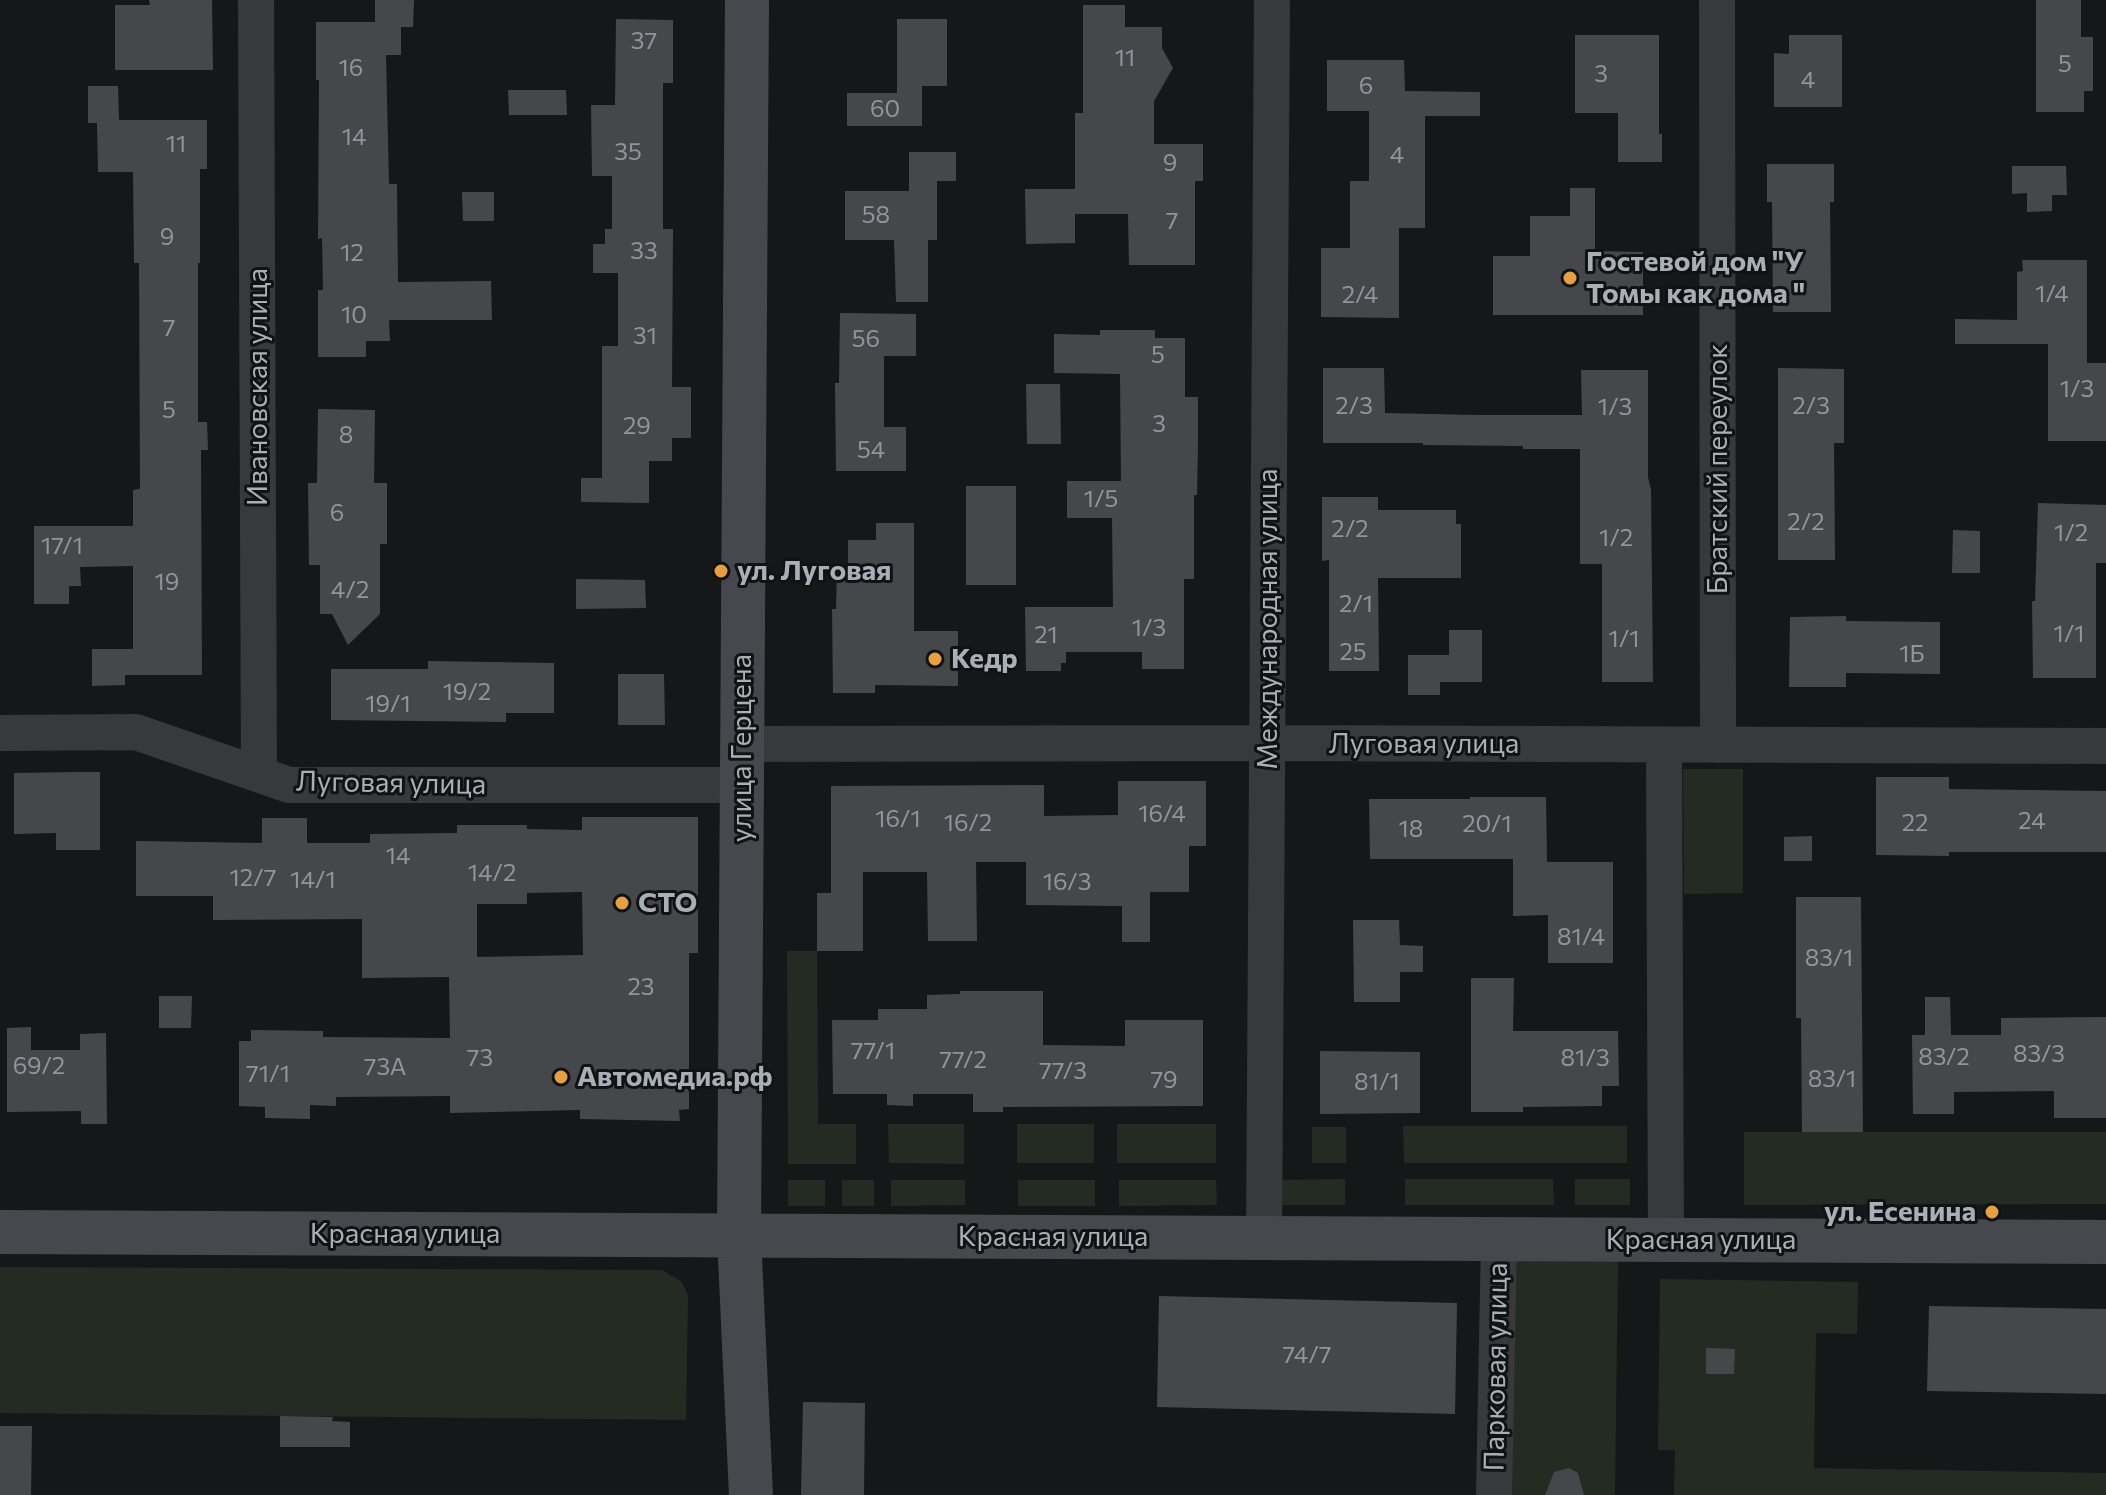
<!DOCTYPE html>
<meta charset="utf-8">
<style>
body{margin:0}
canvas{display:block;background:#161718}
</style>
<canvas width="2106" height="1495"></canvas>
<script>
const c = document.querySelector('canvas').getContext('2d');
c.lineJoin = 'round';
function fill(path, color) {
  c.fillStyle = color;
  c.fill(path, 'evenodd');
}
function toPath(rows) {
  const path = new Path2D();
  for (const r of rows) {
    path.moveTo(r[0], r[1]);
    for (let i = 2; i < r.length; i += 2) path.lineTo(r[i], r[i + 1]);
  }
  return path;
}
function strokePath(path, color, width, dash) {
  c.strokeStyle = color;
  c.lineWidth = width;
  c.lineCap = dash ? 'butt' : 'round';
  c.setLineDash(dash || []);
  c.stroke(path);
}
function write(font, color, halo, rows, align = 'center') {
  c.font = font + ' Commissioner,sans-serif';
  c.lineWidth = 6;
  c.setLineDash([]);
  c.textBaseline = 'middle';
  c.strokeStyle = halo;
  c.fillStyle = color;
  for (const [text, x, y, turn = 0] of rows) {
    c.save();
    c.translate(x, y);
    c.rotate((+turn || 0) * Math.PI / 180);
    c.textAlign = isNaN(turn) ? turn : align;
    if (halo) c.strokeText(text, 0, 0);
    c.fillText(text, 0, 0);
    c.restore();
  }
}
const green = toPath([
 [1683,769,1743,769,1743,893,1684,894],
 [787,951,817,951,818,1124,856,1124,856,1164,788,1164],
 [888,1124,964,1124,964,1164,889,1163],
 [1017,1124,1094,1124,1094,1163,1017,1163],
 [1117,1124,1216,1124,1216,1163,1117,1163],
 [1403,1126,1627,1126,1627,1163,1404,1163],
 [1312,1127,1346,1127,1346,1163,1312,1163],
 [1744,1132,2106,1132,2106,1204,1744,1205],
 [1345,1179,1345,1205,1278,1205,1278,1180],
 [1405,1179,1553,1179,1554,1205,1405,1205],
 [1575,1179,1630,1179,1630,1205,1575,1205],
 [788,1180,825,1180,825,1206,788,1206],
 [842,1180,874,1180,874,1206,842,1206],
 [891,1180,965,1180,965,1205,891,1206],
 [1018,1180,1095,1180,1095,1206,1018,1206],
 [1119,1180,1216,1180,1217,1205,1119,1206],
 [1513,1253,1618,1256,1615,1495,1509,1495],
 [0,1267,662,1270,682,1282,688,1296,686,1420,0,1413],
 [1660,1279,1858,1282,1857,1334,1816,1333,1814,1468,2106,1473,2106,1495,1674,1495,1675,1450,1658,1450]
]);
const building = toPath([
 [149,0,212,0,213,70,115,70,115,5,150,5],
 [375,0,414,0,413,27,401,27,401,55,386,55,389,184,397,184,398,282,491,281,492,320,389,320,390,341,366,341,366,357,318,357,318,290,323,290,322,238,318,239,319,80,316,80,316,22,375,22],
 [2036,0,2081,0,2081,37,2093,37,2093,91,2084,91,2084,112,2036,112],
 [1083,5,1125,5,1125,27,1162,27,1162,48,1173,68,1154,101,1154,144,1203,144,1203,181,1195,181,1195,265,1129,265,1128,214,1075,214,1075,243,1026,244,1025,189,1075,189,1075,113,1083,113],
 [616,19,673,20,673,83,663,83,663,229,673,229,672,387,691,387,691,438,672,438,672,461,649,461,649,503,581,502,581,478,602,478,602,346,618,346,618,273,593,273,593,244,605,244,605,229,612,229,612,176,592,176,591,105,615,105],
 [897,19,947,19,947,86,922,86,922,126,847,126,847,93,897,93],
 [1575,35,1659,35,1659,134,1662,134,1662,162,1618,162,1618,113,1575,113],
 [1789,35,1842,35,1842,107,1774,107,1774,53,1789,54],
 [1327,60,1404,60,1405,91,1480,92,1480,116,1425,116,1425,228,1399,228,1399,318,1321,317,1321,248,1350,248,1350,181,1369,181,1369,111,1327,111],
 [88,86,118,86,119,120,207,120,207,169,200,169,200,263,198,263,198,422,207,422,208,450,201,450,202,675,125,675,125,685,92,686,92,649,133,649,133,566,80,567,81,586,69,586,69,604,34,604,34,526,133,526,133,490,140,489,139,263,134,263,133,172,98,172,97,123,88,123],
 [508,90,566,90,567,115,509,115],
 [909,152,956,152,956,181,937,181,937,240,928,240,928,302,896,302,894,240,845,240,845,191,909,191],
 [1767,164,1834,164,1834,202,1830,202,1831,312,1773,312,1772,202,1767,202],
 [2012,166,2066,166,2067,195,2052,195,2052,211,2027,212,2027,193,2012,194],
 [1570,188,1595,188,1595,251,1643,252,1643,315,1493,315,1493,256,1530,256,1530,216,1570,216],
 [462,192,494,192,494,221,463,221],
 [2022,260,2087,260,2087,363,2106,363,2106,441,2048,441,2048,344,1955,344,1955,319,2017,320,2017,272,2023,271],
 [840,313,916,314,916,356,884,356,884,427,906,427,906,471,836,471,835,383,839,383],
 [1100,330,1155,330,1155,338,1185,338,1185,397,1198,397,1198,444,1197,495,1194,495,1194,579,1184,579,1184,669,1142,669,1142,652,1066,652,1066,663,1061,663,1061,671,1026,671,1025,607,1113,607,1112,518,1067,518,1067,481,1121,481,1120,374,1054,373,1054,334,1100,335],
 [1323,368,1384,368,1385,413,1475,415,1582,415,1581,370,1648,370,1648,477,1651,490,1653,682,1602,682,1602,564,1580,564,1580,449,1523,449,1523,446,1423,445,1423,443,1323,443],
 [1778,368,1844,369,1844,443,1834,443,1835,560,1778,560],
 [1026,384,1060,384,1061,444,1027,444],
 [318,409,375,410,374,483,387,483,387,544,380,544,380,614,348,645,332,614,320,614,320,565,309,565,308,483,317,483],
 [966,486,1016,486,1016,585,966,585],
 [1322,497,1378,497,1378,510,1456,510,1456,524,1461,524,1461,578,1378,578,1379,671,1329,671,1329,560,1322,561],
 [2038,503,2106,505,2106,563,2096,563,2096,678,2033,678,2032,601,2035,601],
 [876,523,914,523,914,631,958,631,958,686,875,685,875,693,833,693,832,609,836,609,837,570,848,570,848,540,876,540],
 [1953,530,1980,531,1980,573,1952,573],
 [576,579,645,580,646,608,576,609],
 [1846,616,1846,621,1940,622,1940,674,1846,673,1846,687,1789,687,1790,617],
 [1449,630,1482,630,1482,682,1440,682,1440,695,1408,695,1408,655,1449,655],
 [428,661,554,663,554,713,506,713,506,722,331,720,331,669,428,669],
 [618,674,664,674,665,725,618,725],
 [79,772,100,772,100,850,56,850,56,833,14,834,14,773],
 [1876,777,1949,777,1949,789,2106,791,2106,852,1949,852,1949,856,1876,855],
 [1118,781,1206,781,1206,846,1189,846,1189,892,1150,892,1150,942,1122,942,1122,906,1026,905,1026,862,976,862,977,941,928,941,927,872,863,872,863,951,817,951,817,893,831,893,831,786,1044,785,1044,816,1118,815],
 [1470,797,1546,797,1547,862,1613,862,1613,963,1548,963,1548,915,1513,916,1513,859,1370,859,1369,799,1470,799],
 [582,817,698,817,698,953,689,953,689,1109,679,1110,680,1121,580,1119,580,1110,450,1113,450,1096,336,1097,336,1106,310,1105,310,1119,265,1118,265,1107,239,1106,239,1041,251,1041,251,1030,323,1031,323,1037,450,1038,449,977,362,978,362,919,213,920,213,896,136,896,136,841,262,843,262,818,307,818,307,843,370,843,370,834,457,833,457,825,527,825,527,829,582,830],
 [582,892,583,955,477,957,477,904,527,904,527,893],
 [1812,836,1812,861,1784,861,1784,837],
 [1796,897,1861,897,1863,1132,1802,1132,1801,1018,1796,1018],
 [1353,920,1399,920,1400,945,1423,946,1423,972,1400,972,1400,1002,1354,1002],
 [1471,978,1514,978,1513,1031,1618,1031,1619,1086,1602,1086,1602,1106,1523,1107,1523,1112,1471,1112],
 [960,991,1043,991,1043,1045,1125,1046,1125,1020,1203,1020,1203,1106,1003,1107,1003,1112,973,1112,973,1094,913,1094,913,1106,887,1105,887,1094,833,1094,832,1020,878,1020,878,1009,927,1009,927,995,960,994],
 [159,996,192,996,191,1028,159,1028],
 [1925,997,1950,997,1951,1035,2001,1035,2001,1018,2106,1017,2106,1118,2054,1118,2054,1091,1954,1092,1954,1114,1913,1114,1912,1035,1925,1035],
 [31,1027,31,1050,80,1050,80,1034,106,1033,107,1124,81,1124,81,1111,7,1112,7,1028],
 [1320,1051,1420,1052,1420,1113,1320,1114],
 [1159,1296,1457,1303,1455,1414,1157,1407],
 [1929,1306,2106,1309,2106,1394,1927,1391],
 [1706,1348,1735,1349,1734,1374,1706,1374],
 [803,1402,865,1403,864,1495,801,1495],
 [280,1416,333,1417,332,1421,350,1422,350,1447,280,1447],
 [0,1426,32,1426,31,1495,0,1495],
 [1569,1468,1578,1473,1584,1495,1545,1495,1554,1472]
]);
const street = toPath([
 [256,0,259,774],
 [1717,0,1718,745],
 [0,733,136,732,289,785,742,785],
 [742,744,1267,743,2106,746],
 [1664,745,1666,1240],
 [1264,1238,1272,0],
 [1494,1495,1499,1239]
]);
const secondary = toPath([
 [747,0,739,1236,751,1495],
 [0,1232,2106,1242]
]);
const markers = [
 [1570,278,8,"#e5a141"],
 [721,571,8,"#e5a141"],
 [935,659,8,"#e5a141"],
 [622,903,8,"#e5a141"],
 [561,1077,8,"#e5a141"],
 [1992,1212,8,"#e5a141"]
];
const numberNames = [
 ["37",644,41],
 ["11",1125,58],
 ["5",2065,64],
 ["16",351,68],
 ["3",1601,74],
 ["4",1808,80],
 ["6",1366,86],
 ["60",885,109],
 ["14",354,137],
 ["11",176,144],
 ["35",628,152],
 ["4",1397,155],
 ["9",1170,163],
 ["58",876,215],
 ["7",1172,221],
 ["9",167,237],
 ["33",644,251],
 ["12",352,253],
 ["1/4",2052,294],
 ["2/4",1360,295],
 ["10",354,315],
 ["7",169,328],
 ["31",645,336],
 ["56",866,339],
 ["5",1158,355],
 ["1/3",2077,389],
 ["2/3",1354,406],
 ["2/3",1811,406],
 ["1/3",1615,407],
 ["5",169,410],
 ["3",1159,424],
 ["29",637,426],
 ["8",346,435],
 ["54",871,450],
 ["1/5",1101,499],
 ["6",337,513],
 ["2/2",1806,522],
 ["2/2",1350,529],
 ["1/2",2071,533],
 ["1/2",1616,538],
 ["17/1",62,546],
 ["19",167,582],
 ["4/2",350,590],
 ["2/1",1356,604],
 ["1/3",1149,628],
 ["1/1",2069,634],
 ["21",1046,635],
 ["1/1",1624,639],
 ["25",1353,652],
 ["1Б",1912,654],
 ["19/2",467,692],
 ["19/1",388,704],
 ["16/4",1162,814],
 ["16/1",898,819],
 ["24",2032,821],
 ["16/2",968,823],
 ["22",1915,823],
 ["20/1",1487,824],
 ["18",1411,829],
 ["14",398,856],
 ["14/2",492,873],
 ["12/7",253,878],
 ["14/1",313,880],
 ["16/3",1067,882],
 ["81/4",1581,937],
 ["83/1",1829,958],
 ["23",641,987],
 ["77/1",873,1051],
 ["83/3",2039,1054],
 ["83/2",1944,1057],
 ["73",480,1058],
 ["81/3",1585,1058],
 ["77/2",963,1060],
 ["69/2",39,1066],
 ["73А",385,1067],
 ["77/3",1063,1071],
 ["71/1",268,1074],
 ["83/1",1832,1079],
 ["79",1164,1080],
 ["81/1",1377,1082],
 ["74/7",1307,1355]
];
const poiNames = [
 ["Гостевой дом \"У",1586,262],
 ["Томы как дома \"",1586,294],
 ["ул. Луговая",737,571],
 ["Кедр",951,659],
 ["СТО",638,903],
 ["Автомедиа.рф",577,1077],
 ["ул. Есенина",1976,1212,"right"]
];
const streetNames = [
 ["Ивановская улица",258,387,-90],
 ["Братский переулок",1718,469,-90],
 ["Международная улица",1268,619,-90],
 ["Луговая улица",1424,744],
 ["улица Герцена",742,748,-90],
 ["Луговая улица",391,783,1],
 ["Красная улица",405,1234],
 ["Красная улица",1053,1237],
 ["Красная улица",1701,1240],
 ["Парковая улица",1496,1367,-89]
];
fill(green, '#232b23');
fill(building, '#45474b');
strokePath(street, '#38393d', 36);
strokePath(secondary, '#46484d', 44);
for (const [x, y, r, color] of markers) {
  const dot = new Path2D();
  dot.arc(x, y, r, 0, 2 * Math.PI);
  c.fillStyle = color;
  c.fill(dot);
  strokePath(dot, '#111213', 3);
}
write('24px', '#90959c', null, numberNames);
write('bold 28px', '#a9afb7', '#111213', poiNames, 'left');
write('28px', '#a9afb7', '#111213', streetNames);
</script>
